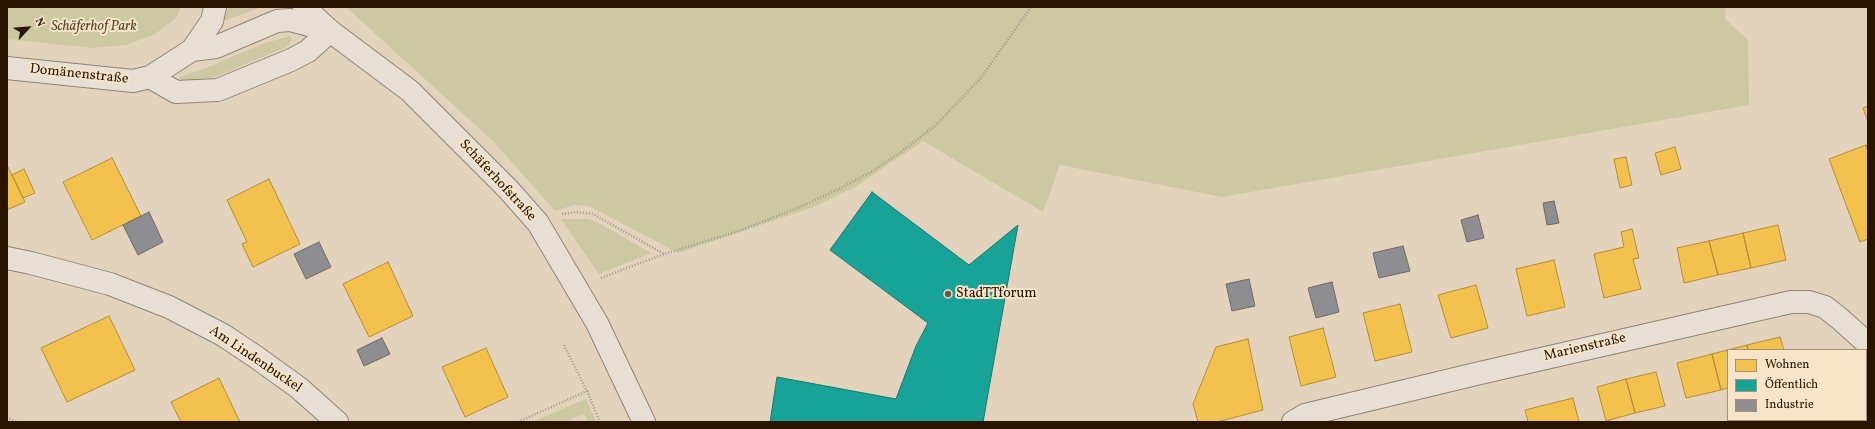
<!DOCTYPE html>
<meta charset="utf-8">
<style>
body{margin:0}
#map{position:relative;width:1875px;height:429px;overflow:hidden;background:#e4d3bc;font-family:Vollkorn,serif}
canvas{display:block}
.frame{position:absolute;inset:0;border:8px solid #281401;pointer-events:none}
.legend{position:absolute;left:1727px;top:349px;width:140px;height:72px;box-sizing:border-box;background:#f8e4c8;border:1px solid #a59178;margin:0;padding:5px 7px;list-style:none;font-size:12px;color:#281401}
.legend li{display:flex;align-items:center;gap:8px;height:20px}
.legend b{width:20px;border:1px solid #a59178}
.north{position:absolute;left:8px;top:8px;width:40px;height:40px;-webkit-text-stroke:3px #f8e4c8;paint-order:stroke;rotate:64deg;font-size:11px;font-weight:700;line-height:16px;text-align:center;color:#281401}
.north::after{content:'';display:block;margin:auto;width:14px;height:18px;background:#281401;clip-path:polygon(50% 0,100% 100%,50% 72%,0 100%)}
</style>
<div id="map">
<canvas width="1875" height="429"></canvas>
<div class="frame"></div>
<ul class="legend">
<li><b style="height:11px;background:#f2c14e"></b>Wohnen</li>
<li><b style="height:11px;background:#17a398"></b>Öffentlich</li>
<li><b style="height:11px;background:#8d8d92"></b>Industrie</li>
</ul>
<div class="north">N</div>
</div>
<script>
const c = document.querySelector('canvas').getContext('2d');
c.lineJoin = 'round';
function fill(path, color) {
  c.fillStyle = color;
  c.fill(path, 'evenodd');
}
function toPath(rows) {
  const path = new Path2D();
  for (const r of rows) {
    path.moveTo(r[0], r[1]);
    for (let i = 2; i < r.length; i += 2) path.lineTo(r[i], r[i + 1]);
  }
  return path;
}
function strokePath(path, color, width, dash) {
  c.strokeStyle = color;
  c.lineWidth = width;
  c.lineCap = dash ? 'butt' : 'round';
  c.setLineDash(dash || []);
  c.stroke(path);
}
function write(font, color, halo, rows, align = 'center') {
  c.font = font + ' Vollkorn,serif';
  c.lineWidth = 4;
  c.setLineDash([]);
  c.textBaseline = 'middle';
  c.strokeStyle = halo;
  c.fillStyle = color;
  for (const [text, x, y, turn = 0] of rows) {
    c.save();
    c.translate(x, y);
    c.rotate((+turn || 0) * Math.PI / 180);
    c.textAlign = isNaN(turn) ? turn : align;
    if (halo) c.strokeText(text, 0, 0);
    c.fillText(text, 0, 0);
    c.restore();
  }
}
const green = toPath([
 [7,7,181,7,176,18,155,34,126,45,92,48,7,39],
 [228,7,262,7,224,21],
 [346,7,1726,7,1725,19,1748,40,1749,105,1222,197,1060,165,1043,212,923,141,857,186,811,208,678,253,589,206,574,205,555,211,494,142],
 [290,36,292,40,286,47,215,77,182,82,179,77,206,68,262,44],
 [561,219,588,219,599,223,651,253,599,274],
 [586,399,596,422,588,422,584,414,564,422,532,422]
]);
const homes = toPath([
 [1868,106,1868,122,1863,108,1868,106],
 [1866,145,1868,152,1868,239,1860,242,1829,159,1866,145],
 [1675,147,1681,169,1661,175,1655,153,1675,147],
 [1626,157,1632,185,1620,188,1614,159,1626,157],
 [112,158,141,216,92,240,63,182,112,158],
 [7,165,25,202,7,210,7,165],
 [24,169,35,193,23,198,12,175,24,169],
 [269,179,300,244,253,267,242,244,247,242,227,200,269,179],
 [1778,225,1786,260,1751,268,1743,233,1778,225],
 [1632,229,1639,258,1633,259,1641,289,1604,298,1594,254,1624,247,1621,232,1632,229],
 [1743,233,1751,268,1718,275,1709,241,1743,233],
 [1709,241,1718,275,1684,283,1677,248,1709,241],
 [1554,260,1565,307,1527,316,1516,269,1554,260],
 [388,262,413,316,369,337,343,284,388,262],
 [1476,285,1488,328,1451,338,1438,295,1476,285],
 [1400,304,1412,352,1375,361,1363,313,1400,304],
 [109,316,135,370,67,402,41,348,109,316],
 [1323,328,1336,377,1301,386,1289,337,1323,328],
 [1780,337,1784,350,1748,350,1747,345,1780,337],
 [1248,339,1263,410,1217,422,1198,422,1193,404,1216,347,1248,339],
 [1747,345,1748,350,1728,350,1728,388,1721,390,1712,354,1747,345],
 [486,348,508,397,465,417,442,367,486,348],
 [1712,354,1721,390,1686,398,1677,363,1712,354],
 [1656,372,1665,406,1635,413,1626,379,1656,372],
 [219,378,240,422,181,422,171,402,219,378],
 [1626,379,1635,413,1606,421,1597,387,1626,379],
 [1866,382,1868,385,1868,410,1866,412,1866,382],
 [1573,398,1579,422,1528,422,1525,410,1573,398]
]);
const public = toPath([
 [872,192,969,265,1018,225,983,422,770,422,777,377,896,399,916,346,928,323,830,250,872,192]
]);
const industry = toPath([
 [1554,201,1559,223,1547,225,1543,203,1554,201],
 [149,212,163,242,138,255,123,225,149,212],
 [1478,215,1484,238,1467,242,1461,220,1478,215],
 [319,242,331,267,306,279,294,254,319,242],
 [1403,246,1410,271,1379,278,1373,253,1403,246],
 [1249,279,1255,306,1232,311,1226,284,1249,279],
 [1332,282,1339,312,1316,318,1308,288,1332,282],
 [382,338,390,354,364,366,357,350,382,338]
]);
const path = toPath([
 [562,214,577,212,593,214,664,254,736,232,800,207,839,189,871,172,901,152,935,126,980,79,1031,7],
 [601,278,664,254],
 [587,391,600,422],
 [7,417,16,422],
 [518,422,587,391,564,345]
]);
const street = toPath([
 [304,7,330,31,410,91,508,189,538,223,597,323,644,422],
 [192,50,216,47,277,21,290,20,327,30],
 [7,68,133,81,150,77,192,50,212,21,215,7],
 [150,77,176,92,218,90,291,60,308,51,330,31],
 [7,258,31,263,110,284,169,307,223,335,256,357,299,388,337,422],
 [1293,422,1305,415,1480,373,1791,302,1809,302,1825,307,1839,318,1868,344]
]);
const markers = [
 [948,294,4,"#6a5742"]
];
const parkNames = [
 ["Schäferhof Park",94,27]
];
const streetNames = [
 ["Domänenstraße",79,75,6],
 ["Schäferhofstraße",497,181,47],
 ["Marienstraße",1585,348,-13],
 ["Am Lindenbuckel",255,360,34]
];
const poiNames = [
 ["StadTTforum",956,294]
];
fill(green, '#cbc8a2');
fill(homes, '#f2c14e');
strokePath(homes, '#b58d37', 1);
fill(public, '#17a398');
strokePath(public, '#1c786b', 1);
fill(industry, '#8d8d92');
strokePath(industry, '#6f6966', 1);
strokePath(street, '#908475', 24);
strokePath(path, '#a2998f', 2.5, [1, 2]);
strokePath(street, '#e7dfd4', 22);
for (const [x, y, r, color] of markers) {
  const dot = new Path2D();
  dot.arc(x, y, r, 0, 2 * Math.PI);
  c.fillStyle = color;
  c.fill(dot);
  strokePath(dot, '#f8e4c8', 1.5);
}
write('italic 14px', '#53472b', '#f8e4c8', parkNames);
write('14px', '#281401', '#f8e4c8', streetNames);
write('14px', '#281401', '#f8e4c8', poiNames, 'left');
</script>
